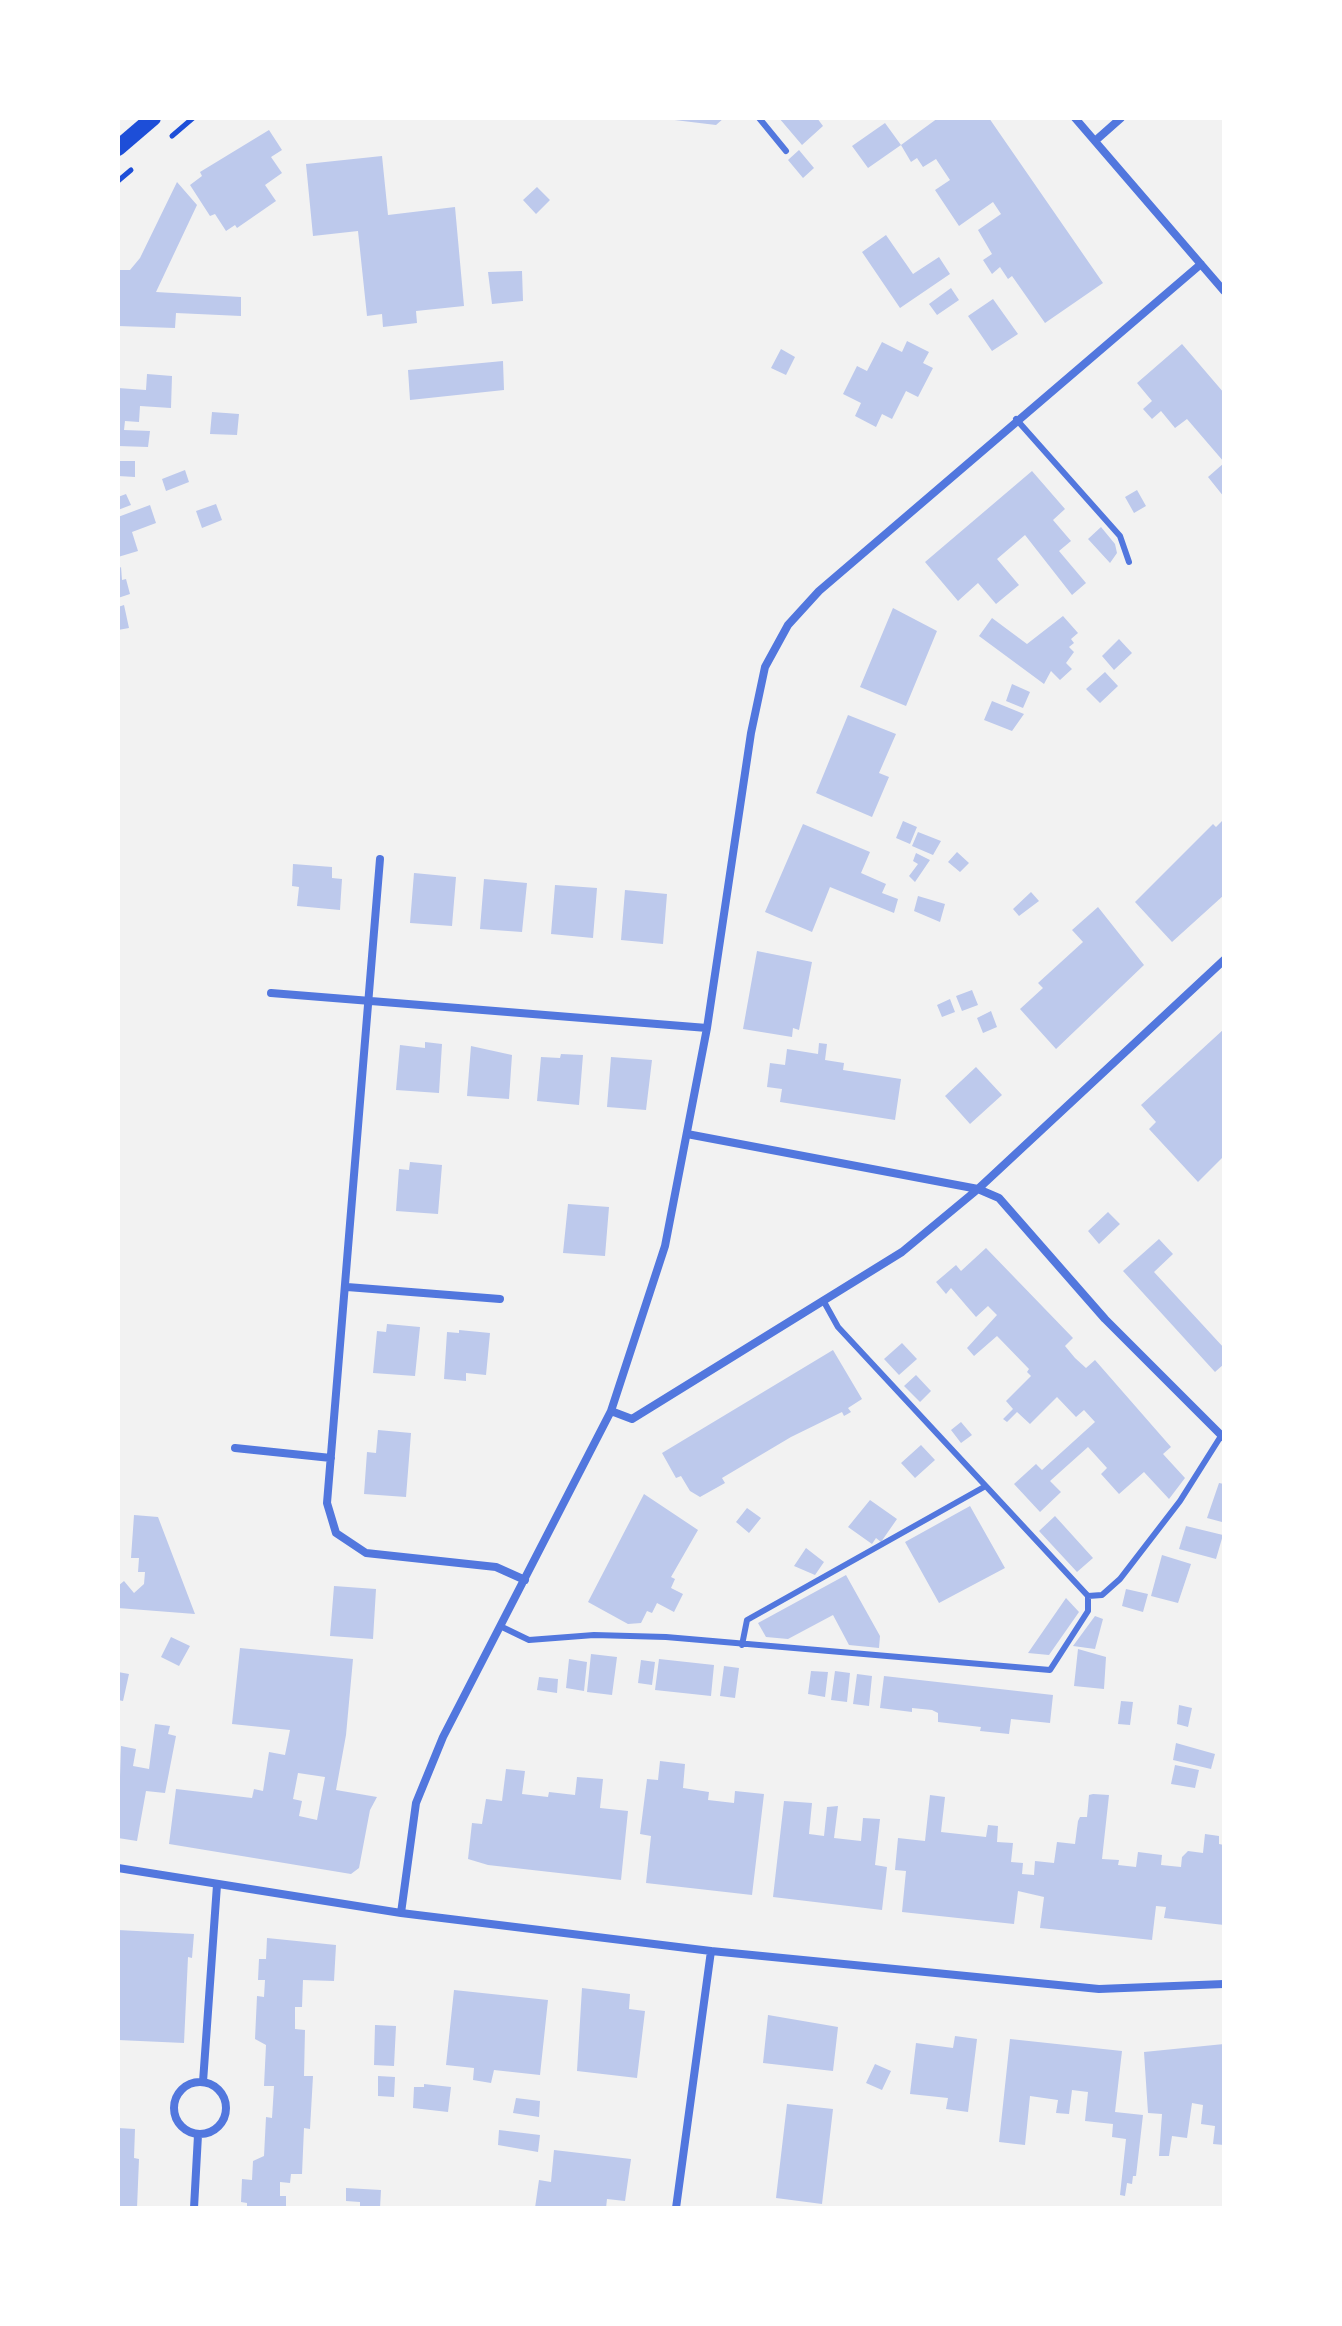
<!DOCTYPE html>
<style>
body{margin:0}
#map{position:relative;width:1342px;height:2326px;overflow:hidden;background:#f2f2f2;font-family:Helvetica,sans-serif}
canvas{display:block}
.frame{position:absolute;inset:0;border:120px solid #fff;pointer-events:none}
</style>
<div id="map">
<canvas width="1342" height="2326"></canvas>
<div class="frame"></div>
</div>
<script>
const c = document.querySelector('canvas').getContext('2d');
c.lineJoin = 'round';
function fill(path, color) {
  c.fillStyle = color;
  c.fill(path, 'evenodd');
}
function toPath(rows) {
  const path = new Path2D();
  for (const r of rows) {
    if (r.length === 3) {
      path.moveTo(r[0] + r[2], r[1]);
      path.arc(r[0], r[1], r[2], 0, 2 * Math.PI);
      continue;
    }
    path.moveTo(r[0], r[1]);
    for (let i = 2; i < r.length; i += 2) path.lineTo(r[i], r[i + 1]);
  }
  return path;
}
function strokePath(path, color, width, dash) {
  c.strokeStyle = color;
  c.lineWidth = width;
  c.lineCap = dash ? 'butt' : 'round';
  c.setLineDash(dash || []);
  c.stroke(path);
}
const building = toPath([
 [658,118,724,118,716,125],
 [779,118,817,118,823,126,802,145],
 [938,118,989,118,1103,283,1045,323,1012,276,1008,279,1000,267,992,274,983,260,992,254,978,230,1001,214,993,202,959,226,935,190,950,180,936,159,923,167,917,158,911,162,901,145],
 [885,123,901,145,868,168,852,146],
 [269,130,282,150,271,157,282,173,265,185,276,201,237,228,235,225,226,231,215,214,210,216,190,185,202,176,200,172],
 [799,150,814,168,803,178,788,160],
 [382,156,388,215,455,207,464,306,416,311,417,323,383,327,382,314,367,316,358,231,313,236,306,164],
 [177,182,197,205,156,292,241,297,241,316,176,313,175,328,118,326,118,270,130,270,140,258],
 [537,187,550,200,536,214,523,200],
 [886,235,913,274,939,257,950,274,900,308,862,252],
 [522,271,523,301,492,304,488,272],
 [951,288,959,300,937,315,929,304],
 [993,299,1018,334,992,351,968,316],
 [907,341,929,352,923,363,933,368,918,397,906,391,892,419,882,414,876,427,855,416,861,403,843,394,857,366,867,371,882,342,902,352],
 [1182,344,1224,393,1224,462,1187,419,1175,428,1161,411,1152,419,1143,409,1152,401,1137,383],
 [781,349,795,357,786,375,771,368],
 [503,361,504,390,410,400,408,370],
 [147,374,172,376,171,408,140,406,139,422,125,421,124,430,150,431,148,447,118,446,118,388,146,390],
 [212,412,239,414,237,435,210,434],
 [118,461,135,461,135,477,118,476],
 [1224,463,1224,497,1208,477],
 [185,470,189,482,166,491,162,479],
 [1032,471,1065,509,1053,520,1071,541,1059,551,1086,583,1072,595,1025,535,997,559,1019,585,996,604,978,583,958,601,925,562],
 [1137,490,1146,506,1134,513,1125,497],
 [126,494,131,505,118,510,118,497],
 [216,504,222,520,202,528,196,511],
 [150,505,156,523,132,532,138,551,118,557,118,517],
 [1101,527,1115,544,1117,553,1110,563,1088,539],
 [121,567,122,580,126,579,130,594,118,598,118,569],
 [124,605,129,628,118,630,118,607],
 [893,608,937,631,906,706,860,687],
 [1063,616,1078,633,1071,639,1074,643,1069,647,1074,652,1066,663,1072,669,1060,680,1051,671,1044,684,979,636,992,618,1027,644],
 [1119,639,1132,653,1114,670,1102,656],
 [1105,672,1118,686,1100,703,1086,689],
 [1012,684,1030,692,1023,708,1006,701],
 [992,701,1024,714,1012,731,984,720],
 [848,715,896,734,879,773,889,777,872,817,816,793],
 [1224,819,1224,895,1172,942,1135,902,1213,824,1216,827],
 [903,821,917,827,910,844,896,838],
 [803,824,870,852,861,873,886,884,882,893,898,899,894,913,830,887,812,932,765,912],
 [918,832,941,841,933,855,912,846],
 [957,852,969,863,960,872,948,862],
 [916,853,930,860,915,882,909,876,918,864,913,861],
 [293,864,332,867,332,878,342,879,340,910,297,906,299,887,292,886],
 [414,873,456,877,452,926,410,923],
 [484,879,527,883,522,932,480,929],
 [555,885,597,888,593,938,551,934],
 [625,890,667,894,663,944,621,940],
 [1031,892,1039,901,1019,916,1013,909],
 [918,896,945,904,940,922,914,911],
 [1098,907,1144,965,1056,1049,1020,1009,1043,988,1038,983,1083,942,1072,930],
 [757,951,812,962,799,1030,793,1028,792,1037,743,1029],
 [972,990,978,1005,962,1011,956,996],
 [950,999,955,1012,942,1017,937,1005],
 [991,1011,997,1027,983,1033,977,1018],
 [1224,1029,1224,1156,1198,1182,1149,1129,1156,1122,1141,1105],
 [425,1042,442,1044,439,1093,396,1090,400,1045,425,1048],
 [819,1043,827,1044,825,1060,844,1063,843,1070,901,1079,895,1120,780,1102,782,1089,767,1087,770,1063,785,1065,787,1049,818,1054],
 [471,1046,512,1055,509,1099,467,1096],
 [561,1054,583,1055,579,1105,537,1101,541,1057,560,1058],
 [611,1057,652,1060,646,1110,607,1107],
 [976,1067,1002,1095,970,1124,945,1096],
 [410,1162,442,1165,438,1214,396,1211,399,1169,409,1170],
 [568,1204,609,1207,605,1256,563,1253],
 [1108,1212,1120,1224,1099,1244,1088,1231],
 [1159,1239,1173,1254,1154,1272,1224,1348,1224,1364,1215,1372,1123,1271],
 [986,1248,1073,1338,1065,1346,1075,1358,1086,1368,1095,1360,1171,1447,1163,1454,1185,1478,1169,1499,1144,1472,1119,1494,1101,1474,1107,1468,1088,1447,1050,1481,1061,1492,1040,1512,1014,1484,1036,1464,1042,1470,1095,1422,1084,1410,1076,1417,1057,1397,1030,1424,1017,1412,1007,1422,1003,1419,1013,1409,1006,1401,1031,1376,1027,1372,1029,1369,997,1336,974,1356,967,1348,997,1315,988,1306,976,1317,951,1288,946,1294,936,1282,956,1265,961,1271],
 [387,1324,420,1327,415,1376,373,1373,377,1331,386,1332],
 [459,1330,490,1333,486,1375,466,1373,466,1381,444,1379,447,1332,459,1333],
 [902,1343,917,1359,899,1375,884,1359],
 [833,1350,862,1399,848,1408,851,1412,844,1416,842,1412,791,1437,722,1478,725,1483,700,1497,690,1491,681,1476,676,1478,662,1453],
 [916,1375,931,1391,920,1402,904,1386],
 [961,1422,972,1435,961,1443,951,1430],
 [378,1430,411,1433,406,1497,364,1494,367,1452,376,1453],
 [921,1445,935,1460,915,1478,901,1463],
 [1219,1483,1224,1484,1222,1522,1207,1518],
 [644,1494,698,1530,671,1577,675,1579,671,1588,683,1594,674,1612,657,1603,652,1613,647,1611,641,1623,628,1624,588,1602],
 [870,1500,897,1519,881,1542,876,1538,872,1544,848,1527],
 [970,1506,1005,1568,939,1603,905,1542],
 [747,1508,761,1518,749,1533,736,1522],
 [134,1515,158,1517,195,1614,118,1608,118,1586,124,1581,134,1593,144,1584,145,1572,138,1572,139,1558,131,1558],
 [1055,1516,1093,1558,1077,1572,1039,1531],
 [1186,1526,1223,1535,1216,1559,1179,1549],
 [806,1548,824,1562,815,1575,794,1566],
 [1162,1555,1191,1564,1178,1603,1151,1596],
 [846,1575,880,1636,879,1648,849,1645,833,1615,788,1639,766,1637,758,1623],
 [334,1586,376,1589,373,1639,330,1636],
 [1126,1589,1148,1594,1143,1612,1122,1606],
 [1066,1598,1079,1612,1049,1655,1028,1653],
 [1095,1616,1103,1619,1095,1649,1073,1646],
 [171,1637,190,1646,179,1666,161,1657],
 [240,1648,353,1659,346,1735,336,1790,377,1797,370,1810,359,1868,351,1874,169,1844,176,1789,252,1798,254,1789,263,1791,269,1752,285,1755,290,1730,232,1724],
 [298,1773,325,1777,317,1820,299,1816,302,1801,293,1799],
 [1078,1649,1106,1657,1104,1689,1074,1686],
 [591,1654,617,1657,612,1695,587,1692],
 [569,1659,587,1662,584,1691,566,1688],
 [659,1659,714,1665,711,1696,655,1690],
 [641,1660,655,1662,652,1685,638,1683],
 [724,1666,739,1668,735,1698,720,1696],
 [811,1671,828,1672,825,1697,808,1694],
 [835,1671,850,1673,847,1702,831,1700],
 [118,1672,129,1674,123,1701,118,1700],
 [857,1674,872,1676,869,1706,853,1704],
 [884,1676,1053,1695,1050,1723,1011,1719,1009,1734,980,1731,981,1727,938,1722,938,1713,932,1710,912,1708,912,1712,880,1708],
 [539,1677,558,1679,557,1693,537,1690],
 [1121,1701,1133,1702,1130,1725,1118,1724],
 [1179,1705,1192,1708,1188,1727,1177,1724],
 [155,1724,170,1726,168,1734,176,1736,165,1793,146,1791,137,1841,118,1838,121,1746,136,1749,133,1766,149,1769],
 [1176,1743,1215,1754,1211,1769,1173,1760],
 [660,1761,685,1764,683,1788,709,1792,708,1800,734,1803,735,1791,764,1794,752,1895,646,1883,651,1836,640,1834,647,1779,658,1780],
 [1175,1765,1199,1770,1195,1788,1171,1784],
 [506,1769,525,1771,522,1794,548,1797,549,1792,575,1795,577,1777,603,1779,600,1808,628,1811,621,1880,488,1865,468,1859,472,1823,482,1824,486,1799,502,1801],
 [1093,1794,1109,1795,1102,1859,1119,1860,1118,1865,1136,1867,1138,1852,1162,1855,1161,1865,1181,1867,1182,1857,1188,1851,1203,1853,1205,1834,1219,1836,1219,1844,1224,1845,1224,1925,1164,1918,1166,1907,1156,1906,1152,1940,1040,1928,1044,1897,1018,1891,1014,1924,902,1912,906,1871,895,1870,898,1838,925,1841,930,1795,945,1797,941,1832,986,1837,988,1825,998,1826,997,1842,1013,1843,1011,1862,1023,1863,1022,1874,1034,1875,1035,1861,1054,1863,1057,1842,1075,1844,1078,1821,1080,1817,1087,1817,1089,1795],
 [784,1801,812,1803,809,1834,824,1836,827,1807,838,1806,834,1838,861,1841,863,1818,880,1819,875,1865,887,1867,882,1910,773,1897],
 [118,1930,194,1934,192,1958,188,1957,184,2043,118,2040],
 [267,1938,336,1945,334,1981,303,1980,302,2007,295,2007,295,2029,305,2030,304,2076,313,2076,310,2129,304,2128,302,2174,291,2174,290,2183,280,2182,280,2196,286,2196,286,2208,247,2208,247,2203,241,2202,242,2179,252,2180,253,2161,264,2156,266,2117,272,2118,274,2086,264,2086,266,2045,255,2039,257,1996,264,1997,265,1980,258,1980,259,1959,266,1959],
 [582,1988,630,1994,629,2009,645,2011,637,2078,577,2071],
 [454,1990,548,2000,540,2075,494,2070,491,2083,473,2080,474,2068,446,2065],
 [768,2015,838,2027,833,2071,763,2063],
 [375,2025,396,2026,394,2066,374,2065],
 [955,2036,977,2039,968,2112,946,2109,948,2098,910,2094,916,2043,953,2048],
 [1010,2039,1122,2051,1115,2112,1143,2115,1136,2176,1133,2176,1132,2184,1127,2183,1125,2196,1120,2195,1126,2139,1112,2137,1113,2124,1085,2121,1088,2092,1072,2090,1069,2114,1056,2113,1058,2100,1030,2096,1025,2145,999,2142],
 [1224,2044,1224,2145,1213,2144,1215,2126,1201,2124,1203,2105,1192,2103,1187,2138,1172,2136,1169,2156,1159,2156,1162,2114,1148,2113,1144,2052],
 [875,2064,891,2071,882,2090,866,2083],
 [378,2076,395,2077,394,2097,378,2096],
 [424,2084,451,2087,448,2112,413,2108,414,2087,424,2087],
 [516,2098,540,2101,539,2117,513,2113],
 [787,2104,833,2109,822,2204,776,2198],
 [118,2128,135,2129,134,2158,139,2159,137,2208,118,2208],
 [499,2130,540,2135,538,2152,498,2145],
 [554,2150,631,2159,625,2201,607,2199,606,2208,535,2208,539,2180,551,2182],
 [346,2188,381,2190,380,2208,360,2208,360,2202,346,2201]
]);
const path = toPath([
 [172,136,193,118],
 [118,181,131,170]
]);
const service = toPath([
 [759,118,786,151],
 [1016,419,1120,536,1129,562],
 [823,1300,838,1327,1088,1596],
 [500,1626,529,1640,594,1635,666,1637,1050,1670,1088,1611,1088,1596,1102,1595,1120,1579,1180,1501,1221,1436],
 [742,1645,747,1620,984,1487]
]);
const minor = toPath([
 [1075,118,1224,291],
 [1095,141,1121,118],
 [380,859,327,1503,336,1533,366,1553,496,1567,525,1580],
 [1224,960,978,1189,999,1198,1105,1319,1224,1438],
 [271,993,707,1028],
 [347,1287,500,1299],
 [611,1411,632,1419,902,1252,978,1189,687,1134],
 [235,1448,331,1458],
 [118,1868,401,1913,711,1951,1099,1989,1224,1984],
 [401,1913,416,1803,443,1737,611,1411,665,1246,707,1028,751,733,765,667,788,625,819,591,1201,264],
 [200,2108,26],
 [203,2082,217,1885],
 [194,2208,198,2135],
 [676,2208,711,1951]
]);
const secondary = toPath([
 [118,148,153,118]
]);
fill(building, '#bdc9ec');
strokePath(path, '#1d4ed8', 5);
strokePath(service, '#5277de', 6);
strokePath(minor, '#5277de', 8);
strokePath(secondary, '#1d4ed8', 16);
</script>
